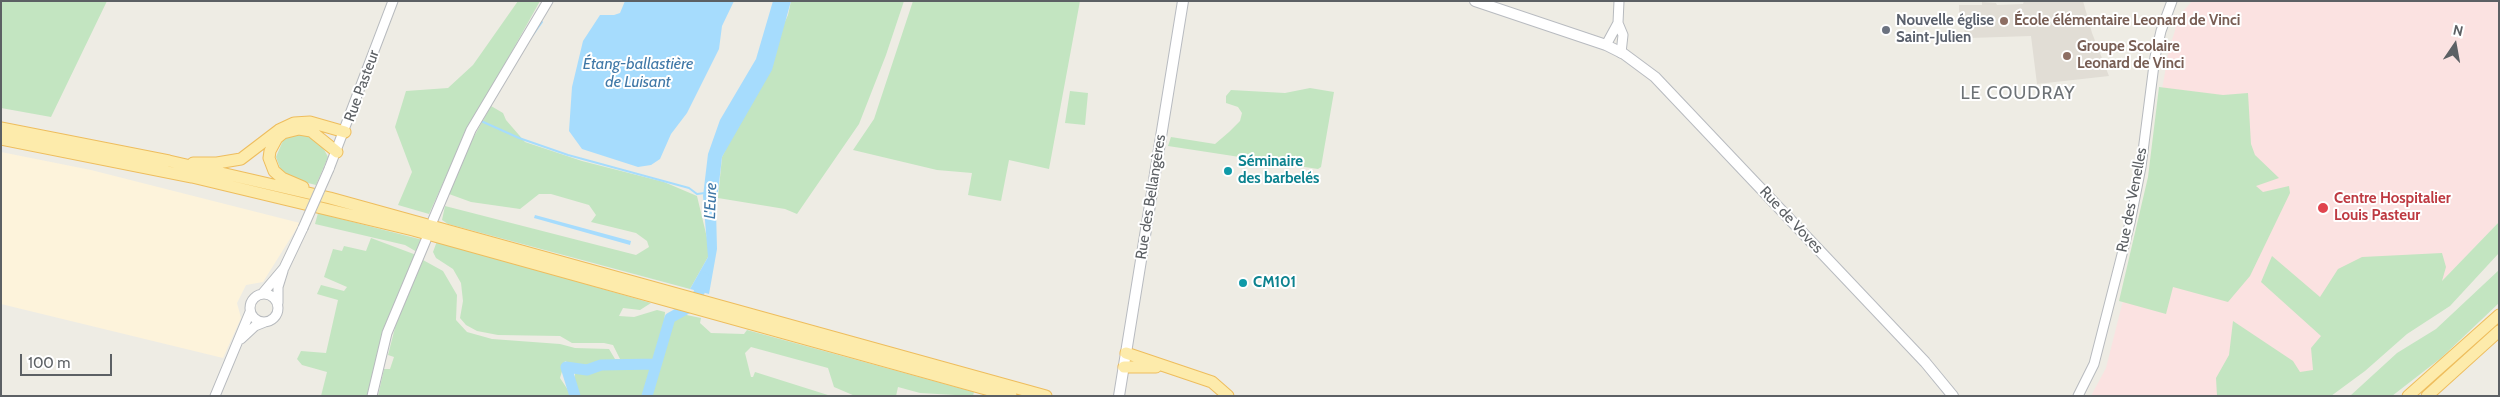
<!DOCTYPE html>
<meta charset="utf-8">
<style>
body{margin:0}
#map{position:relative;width:2500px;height:397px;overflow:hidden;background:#eeece4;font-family:Cabin,sans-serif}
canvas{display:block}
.frame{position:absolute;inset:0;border:2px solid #5c6064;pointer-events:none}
.north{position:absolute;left:2430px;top:20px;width:50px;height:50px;-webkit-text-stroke:4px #fff;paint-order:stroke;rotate:12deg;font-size:14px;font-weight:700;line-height:20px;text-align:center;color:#5c6064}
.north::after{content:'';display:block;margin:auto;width:18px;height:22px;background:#5c6064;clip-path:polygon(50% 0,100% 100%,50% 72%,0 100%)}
.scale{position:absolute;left:20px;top:354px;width:92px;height:22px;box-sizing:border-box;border:2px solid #5c6064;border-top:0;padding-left:6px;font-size:15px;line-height:18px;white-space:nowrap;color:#5c6064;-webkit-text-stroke:4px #fff;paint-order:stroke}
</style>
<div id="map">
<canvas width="2500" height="397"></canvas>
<div class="frame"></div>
<div class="north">N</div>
<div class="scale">100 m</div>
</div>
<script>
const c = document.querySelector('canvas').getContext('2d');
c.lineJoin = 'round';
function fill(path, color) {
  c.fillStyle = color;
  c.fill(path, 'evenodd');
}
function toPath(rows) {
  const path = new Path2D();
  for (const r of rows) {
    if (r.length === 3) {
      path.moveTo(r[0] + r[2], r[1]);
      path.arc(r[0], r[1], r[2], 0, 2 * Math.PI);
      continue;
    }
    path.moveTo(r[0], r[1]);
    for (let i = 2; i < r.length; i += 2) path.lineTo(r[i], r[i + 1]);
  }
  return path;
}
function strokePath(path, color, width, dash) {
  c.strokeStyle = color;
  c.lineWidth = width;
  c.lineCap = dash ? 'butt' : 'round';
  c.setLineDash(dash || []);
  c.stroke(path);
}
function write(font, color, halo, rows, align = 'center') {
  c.font = font + ' Cabin,sans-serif';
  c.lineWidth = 4;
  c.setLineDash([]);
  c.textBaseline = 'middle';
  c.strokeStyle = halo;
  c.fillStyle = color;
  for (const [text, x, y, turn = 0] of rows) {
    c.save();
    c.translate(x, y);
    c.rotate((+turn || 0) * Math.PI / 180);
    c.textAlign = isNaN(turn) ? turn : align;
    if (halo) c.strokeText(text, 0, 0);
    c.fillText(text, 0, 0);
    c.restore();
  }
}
const commercial = toPath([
 [1,152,91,170,300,223,263,282,246,285,237,303,241,318,223,358,1,304]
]);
const education = toPath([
 [2024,1,2083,1,2092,33,2109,76,2037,84,2031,36,1970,38,1970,36,1965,36,1964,23,1968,23,1968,19,1959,18,1959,5,1982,5,1982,2,1996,3,1997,5,2023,4]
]);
const medical = toPath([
 [2192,1,2499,1,2499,222,2441,282,2294,396,2091,396,2106,368,2150,193,2161,95,2169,49,2180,15]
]);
const green = toPath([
 [1,1,107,1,51,117,1,108],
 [518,1,540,1,462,141,429,214,398,205,412,172,395,127,406,91,448,88,473,65],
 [791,1,904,1,886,55,859,124,797,214,785,209,718,198,722,157,788,15],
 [913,1,1080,1,1049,169,1009,160,1001,201,968,195,972,173,937,170,853,150,874,119],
 [2159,87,2223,95,2248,93,2251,144,2255,155,2279,178,2256,186,2263,192,2289,186,2290,193,2250,276,2228,302,2173,287,2166,314,2119,301,2148,177],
 [1310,88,1334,92,1321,167,1318,169,1168,146,1171,137,1215,144,1229,132,1240,121,1242,113,1238,107,1226,103,1226,96,1231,90,1285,93],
 [1070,91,1088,93,1085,125,1065,123],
 [491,106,503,113,506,120,525,142,582,161,664,182,697,196,708,242,708,257,690,289,448,224,442,220,445,206,636,255,649,247,647,241,636,233,591,222,596,215,589,205,551,194,539,194,520,209,471,202,449,194,467,149],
 [302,134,319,140,328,157,316,185,292,179,280,168,276,157,284,138],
 [318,213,423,240,417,252,405,245,315,224],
 [2499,222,2499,253,2450,306,2407,334,2365,371,2331,396,2217,396,2216,378,2229,355,2233,321,2293,361,2300,372,2313,370,2311,348,2321,336,2261,282,2272,256,2320,297,2338,269,2362,257,2442,253,2446,267,2442,281],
 [371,238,419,256,383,334,368,396,321,396,327,372,302,365,297,359,301,351,326,353,338,300,317,294,321,285,344,291,347,287,324,277,333,249,342,251,344,246,366,251],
 [437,241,651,303,640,310,623,308,619,316,634,317,657,310,665,312,664,326,642,396,577,396,573,386,575,374,580,369,565,361,560,378,572,396,378,396,384,369,390,369,394,357,388,355,396,324,423,260,443,271,457,295,456,320,467,332,492,339,560,344,575,348,609,349,615,359,620,359,613,345,604,343,572,343,560,336,498,335,477,331,466,325,460,318,463,301,461,283,453,269,436,258,433,252],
 [2499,270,2499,303,2441,358,2392,396,2350,396,2397,353,2436,329],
 [682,314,701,318,700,323,711,333,744,334,747,330,974,392,973,396,920,393,898,387,896,396,855,396,834,387,828,368,751,347,745,353,751,377,753,377,755,372,831,396,650,396,655,386,655,375,672,320]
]);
const water = toPath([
 [625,1,734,1,722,26,719,49,687,113,671,134,660,159,651,165,638,167,582,149,569,131,572,87,583,41,600,15,614,15,620,13],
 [773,1,791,1,772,70,722,157,716,210,717,249,709,294,690,289,708,257,703,196,708,154,720,120,756,59],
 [535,215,631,241,630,245,534,218]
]);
const stream = toPath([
 [532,36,542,22],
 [481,121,519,138,568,155,689,188,697,194,705,193]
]);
const river = toPath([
 [575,396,566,367,587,370,601,365,656,364],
 [647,396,670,318,695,304,704,278]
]);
const tertiary = toPath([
 [1618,23,1623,35,1621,53],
 [1606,45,1618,23,1619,1],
 [329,169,393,1],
 [433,220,471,130,548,1],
 [264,308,14],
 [262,294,284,268,303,228],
 [278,303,278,287,283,271],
 [241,339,255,326,265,322],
 [215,396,250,312],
 [372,396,387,333,426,240],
 [2078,396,2094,364,2130,223,2141,167,2155,57,2161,31,2172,1]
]);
const secondary = toPath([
 [1475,1,1606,45,1624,54,1655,77,1925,362,1953,396],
 [1119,396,1183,1]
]);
const primary = toPath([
 [1,128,169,161,330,198,1046,396],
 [1,139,192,177,413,230,1011,396],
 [193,163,217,163,241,159,279,130,294,123,310,122,345,132],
 [303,187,282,178,274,171,269,158,270,151,277,138,283,133,299,129,311,131,337,152],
 [1126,353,1212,382,1228,396],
 [1124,367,1156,367],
 [2408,396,2499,315],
 [2427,396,2499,331]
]);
const tertiaryBridge = toPath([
 [303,228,329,169]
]);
const markers = [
 [2004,21,5,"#8d6e63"],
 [1886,30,5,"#6b7280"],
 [2067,56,5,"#8d6e63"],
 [1228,171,5,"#0f9aa8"],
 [2323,208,6,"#e0444e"],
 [1243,283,5,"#0f9aa8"]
];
const worshipNames = [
 ["Nouvelle église",1896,21],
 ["Saint-Julien",1896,38]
];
const educationNames = [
 ["École élémentaire Leonard de Vinci",2014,21],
 ["Groupe Scolaire",2077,47],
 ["Leonard de Vinci",2077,64]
];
const streetNames = [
 ["Rue Pasteur",362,86,-70],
 ["Rue des Bellangères",1151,197,-81],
 ["Rue des Venelles",2132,200,-79],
 ["Rue de Voves",1791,220,47]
];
const cultureNames = [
 ["Séminaire",1238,162],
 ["des barbelés",1238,179],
 ["CM101",1253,283]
];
const healthNames = [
 ["Centre Hospitalier",2334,199],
 ["Louis Pasteur",2334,216]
];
const waterNames = [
 ["Étang-ballastière",638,64],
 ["de Luisant",638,82],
 ["L'Eure",711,201,-88]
];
const quarterNames = [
 ["LE COUDRAY",2018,94]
];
fill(commercial, '#fdf3db');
fill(education, '#e1ddd5');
fill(medical, '#fbe2e1');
fill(green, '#c3e5c1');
fill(water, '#a6dcfd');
strokePath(stream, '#a6dcfd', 2);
strokePath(river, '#a6dcfd', 11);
strokePath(tertiary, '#b7babe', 11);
strokePath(secondary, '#b8bbc0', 12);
strokePath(primary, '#eebd5d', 13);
strokePath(tertiary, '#fff', 9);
strokePath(secondary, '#fff', 10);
strokePath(primary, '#fdebab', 11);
strokePath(tertiaryBridge, '#b7babe', 11, []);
strokePath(tertiaryBridge, '#fff', 9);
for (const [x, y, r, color] of markers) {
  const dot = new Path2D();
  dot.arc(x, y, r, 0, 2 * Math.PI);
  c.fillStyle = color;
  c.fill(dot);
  strokePath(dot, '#fff', 2);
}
write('bold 15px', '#5b616d', '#fff', worshipNames, 'left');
write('bold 15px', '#785e54', '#fff', educationNames, 'left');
write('15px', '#5c6064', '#fff', streetNames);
write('bold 15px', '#0d838f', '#fff', cultureNames, 'left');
write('bold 15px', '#be3a42', '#fff', healthNames, 'left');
write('italic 16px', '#4078a7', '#fff', waterNames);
c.letterSpacing = '1px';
write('18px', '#6d7276', '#fff', quarterNames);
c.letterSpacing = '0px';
</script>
